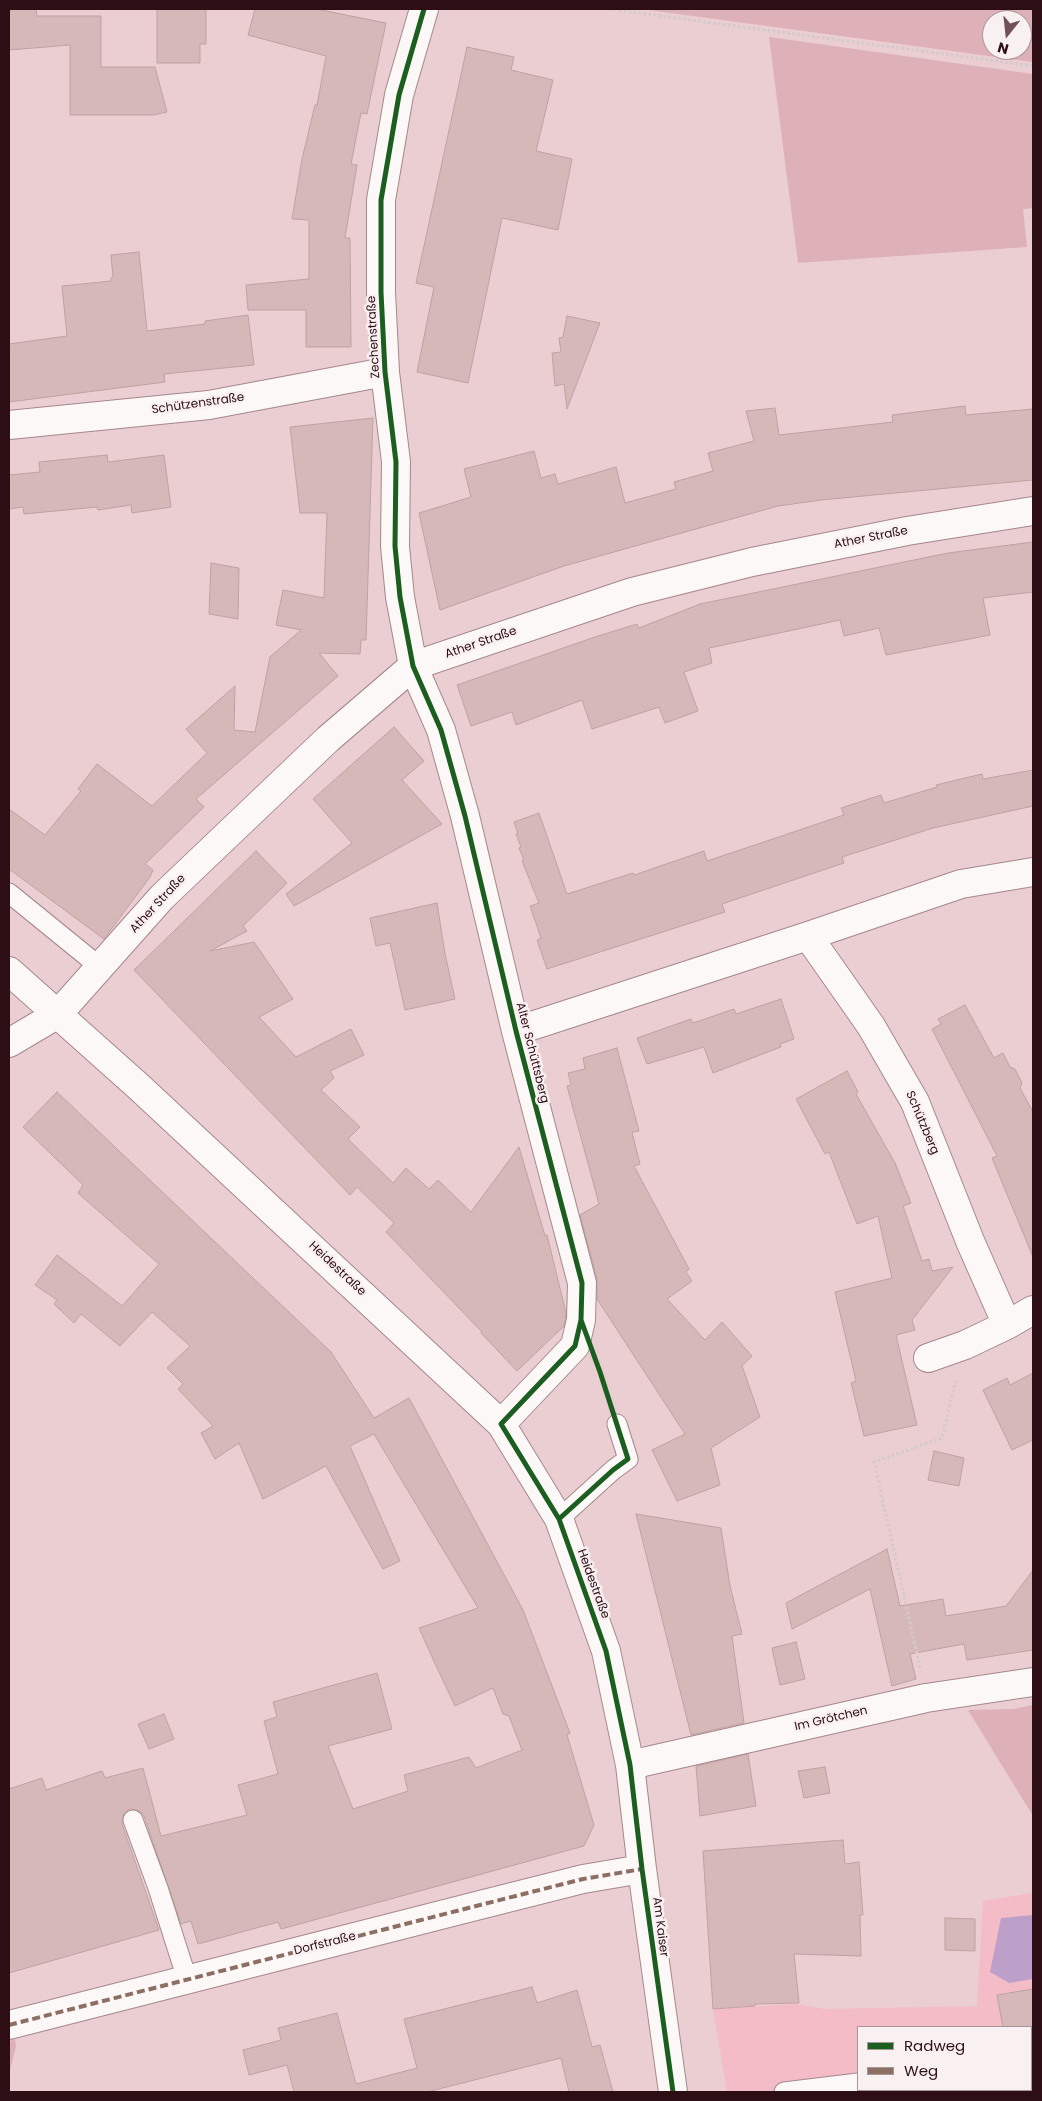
<!DOCTYPE html>
<meta charset="utf-8">
<style>
body{margin:0}
#map{position:relative;width:1042px;height:2101px;overflow:hidden;background:#ebced2;font-family:Poppins,sans-serif}
canvas{display:block}
.frame{position:absolute;inset:0;border:10px solid #2d0e15;pointer-events:none}
.legend{position:absolute;left:857px;top:2026px;width:175px;height:65px;box-sizing:border-box;background:#f9f0f1;border:1px solid #a79699;margin:0;padding:6px 9px;list-style:none;font-size:15px;color:#2d0e15}
.legend li{display:flex;align-items:center;gap:10px;height:25px}
.legend b{width:25px;border:1px solid #a79699}
.north{position:absolute;left:982px;top:10px;width:50px;height:50px;box-sizing:border-box;background:#f9f0f1;border:1px solid #a79699;border-radius:50%;rotate:196deg;font-size:14px;font-weight:700;line-height:20px;text-align:center;color:#2d0e15}
.north::after{content:'';display:block;margin:auto;width:18px;height:22px;background:#705157;clip-path:polygon(50% 0,100% 100%,50% 72%,0 100%)}
</style>
<div id="map">
<canvas width="1042" height="2101"></canvas>
<div class="frame"></div>
<ul class="legend">
<li><b style="height:6px;background:#1b5e20"></b>Radweg</li>
<li><b style="height:6px;background:#8d6e63"></b>Weg</li>
</ul>
<div class="north">N</div>
</div>
<script>
const c = document.querySelector('canvas').getContext('2d');
c.lineJoin = 'round';
function fill(path, color) {
  c.fillStyle = color;
  c.fill(path, 'evenodd');
}
function toPath(rows) {
  const path = new Path2D();
  for (const r of rows) {
    path.moveTo(r[0], r[1]);
    for (let i = 2; i < r.length; i += 2) path.lineTo(r[i], r[i + 1]);
  }
  return path;
}
function strokePath(path, color, width, dash) {
  c.strokeStyle = color;
  c.lineWidth = width;
  c.lineCap = dash ? 'butt' : 'round';
  c.setLineDash(dash || []);
  c.stroke(path);
}
function write(font, color, halo, rows, align = 'center') {
  c.font = font + ' Poppins,sans-serif';
  c.lineWidth = 5;
  c.setLineDash([]);
  c.textBaseline = 'middle';
  c.strokeStyle = halo;
  c.fillStyle = color;
  for (const [text, x, y, turn = 0] of rows) {
    c.save();
    c.translate(x, y);
    c.rotate((+turn || 0) * Math.PI / 180);
    c.textAlign = isNaN(turn) ? turn : align;
    if (halo) c.strokeText(text, 0, 0);
    c.fillText(text, 0, 0);
    c.restore();
  }
}
const built = toPath([
 [1033,1893,1033,2092,727,2092,713,2009,796,2004,825,2009,977,2006,983,1901],
 [858,2027,1031,2027,1031,2090,858,2090]
]);
const green = toPath([
 [641,9,1033,9,1033,62],
 [992,20,1022,20,1022,50,992,50],
 [769,37,1033,74,1033,208,1023,209,1027,247,798,263],
 [1033,1705,1033,1816,968,1710,1013,1709],
 [15,2039,16,2046,9,2075,9,2041]
]);
const water = toPath([
 [1033,1915,1033,1979,1009,1983,990,1972,1001,1918]
]);
const building = toPath([
 [9,9,36,9,37,16,101,16,101,67,155,67,167,112,153,115,70,115,70,45,9,50,9,9],
 [157,9,206,9,206,44,200,44,200,63,157,63,157,9],
 [255,9,316,9,386,23,367,114,361,113,351,164,357,165,345,238,350,238,351,347,306,347,306,310,248,310,246,285,309,279,309,220,292,219,302,159,315,105,317,105,326,56,248,35,255,9],
 [467,47,514,57,511,70,553,80,536,151,572,159,558,230,502,218,468,383,417,372,434,287,416,283,467,47],
 [139,252,147,331,205,324,205,321,248,315,254,365,164,374,165,382,9,402,9,344,67,336,62,286,111,281,111,278,113,277,111,255,139,252],
 [567,316,600,323,567,409,564,384,555,386,552,353,561,352,559,338,563,337,567,316],
 [965,406,966,415,1033,409,1033,480,821,500,778,506,564,566,440,610,419,513,471,497,464,469,534,451,541,478,555,474,558,484,616,467,625,503,676,489,674,482,713,471,708,453,754,441,746,411,775,408,779,435,893,422,892,415,965,406],
 [373,418,366,640,361,640,360,654,319,653,338,676,196,799,204,807,145,864,153,870,150,877,104,939,9,869,9,809,45,835,81,791,78,789,97,764,152,806,207,753,186,729,235,686,234,730,255,732,270,657,301,630,276,625,283,590,324,598,327,513,300,513,290,427,373,418],
 [107,455,108,462,164,455,171,507,132,513,131,505,98,510,97,507,24,514,23,507,9,509,9,475,40,472,39,462,107,455],
 [1033,542,1033,592,983,598,990,635,886,655,879,628,844,636,840,620,709,648,712,663,684,672,698,711,665,723,659,707,592,729,582,700,516,725,512,712,471,726,457,685,595,637,637,624,639,628,700,604,948,553,1033,542],
 [211,563,239,568,238,619,209,614,211,563],
 [394,727,424,761,402,780,442,824,294,906,286,894,352,843,313,799,394,727],
 [1033,770,1033,806,933,828,842,857,844,863,722,904,725,912,547,969,537,940,541,938,530,906,539,903,522,861,524,860,519,848,521,847,516,834,518,834,514,822,539,813,567,894,633,873,634,875,704,851,707,861,844,815,841,808,881,795,884,803,937,787,936,785,982,774,983,779,1033,770],
 [256,851,287,883,243,926,247,931,210,951,254,942,293,999,259,1017,296,1057,351,1029,364,1055,330,1071,334,1078,321,1090,360,1127,348,1139,393,1183,406,1168,429,1189,438,1180,471,1212,519,1147,545,1236,547,1235,566,1313,564,1326,517,1371,481,1333,482,1332,386,1232,394,1223,357,1187,350,1195,134,970,256,851],
 [437,903,445,954,455,999,405,1010,390,943,376,946,370,918,437,903],
 [781,999,794,1039,780,1044,781,1047,713,1073,704,1047,647,1064,637,1038,691,1019,693,1023,734,1009,736,1014,781,999],
 [965,1005,994,1058,1003,1053,1010,1067,1015,1069,1022,1083,1020,1088,1033,1112,1033,1257,992,1158,997,1156,932,1029,941,1024,938,1019,965,1005],
 [617,1048,639,1131,632,1132,640,1164,634,1166,689,1269,686,1272,692,1281,667,1299,705,1340,722,1322,752,1356,742,1366,760,1417,711,1448,720,1485,677,1501,652,1450,685,1434,597,1299,597,1279,580,1215,599,1204,567,1086,571,1085,568,1073,585,1069,583,1058,617,1048],
 [847,1071,858,1092,856,1094,895,1163,911,1203,903,1206,922,1261,929,1259,932,1271,953,1267,912,1320,915,1330,896,1335,917,1425,864,1436,851,1383,856,1381,835,1292,892,1278,878,1216,857,1224,829,1152,825,1154,796,1099,847,1071],
 [57,1092,331,1352,374,1418,409,1398,523,1610,570,1733,567,1735,594,1825,584,1846,281,1929,278,1922,198,1944,191,1921,181,1924,144,1816,140,1811,130,1809,124,1813,122,1824,159,1930,9,1973,9,1789,42,1778,46,1790,102,1771,105,1778,143,1768,161,1836,247,1815,238,1785,278,1774,264,1721,277,1717,273,1702,377,1673,392,1729,328,1746,353,1809,408,1791,404,1775,469,1757,476,1768,522,1750,509,1716,503,1714,493,1688,455,1706,438,1670,419,1628,478,1608,374,1434,350,1446,400,1561,383,1569,326,1466,263,1499,239,1443,215,1459,201,1433,213,1426,178,1389,183,1384,167,1368,190,1346,152,1312,120,1346,81,1314,74,1323,54,1304,57,1300,35,1285,57,1255,122,1306,159,1264,78,1193,83,1185,23,1127,57,1092],
 [1033,1373,1033,1440,1012,1450,983,1390,1007,1378,1010,1385,1033,1373],
 [934,1451,964,1458,959,1486,928,1480,934,1451],
 [636,1514,721,1528,730,1586,742,1634,732,1636,744,1723,691,1735,636,1514],
 [887,1549,900,1606,943,1599,946,1616,1006,1606,1033,1570,1033,1650,967,1660,964,1644,910,1654,916,1679,892,1686,870,1589,792,1629,786,1603,887,1549],
 [796,1642,805,1679,780,1685,772,1648,796,1642],
 [164,1714,174,1739,149,1749,138,1724,164,1714],
 [748,1754,756,1806,700,1816,696,1766,748,1754],
 [825,1767,830,1793,804,1798,798,1771,825,1767],
 [843,1840,845,1864,859,1862,863,1915,860,1915,861,1956,794,1954,799,2003,755,2004,755,2006,713,2009,703,1851,843,1840],
 [945,1918,975,1919,975,1951,945,1950,945,1918],
 [532,1987,537,2003,577,1990,592,2047,600,2045,613,2092,569,2092,561,2058,427,2092,294,2092,287,2065,249,2075,243,2050,281,2040,278,2028,337,2013,356,2084,417,2068,404,2019,532,1987],
 [1033,1989,1033,2027,1003,2027,997,1995,1033,1989]
]);
const path = toPath([
 [609,9,1033,66],
 [920,1668,874,1462,942,1438,956,1380]
]);
const lane = toPath([
 [9,893,100,967],
 [559,1519,613,1470,628,1459,617,1424],
 [133,1820,158,1888,187,1979],
 [975,2090,975,2092],
 [784,2092,858,2083]
]);
const street = toPath([
 [424,9,399,95,381,200,381,292,385,372,396,462,395,546,400,597,413,666,441,730,465,816,516,1031,582,1283,581,1320,575,1346,501,1424],
 [9,425,209,405,385,372],
 [808,936,871,1026,915,1102,970,1241,1007,1325],
 [9,971,138,1086,501,1424,559,1519,606,1651,630,1765,642,1869,673,2092],
 [516,1031,808,936,961,884,1033,872],
 [9,1043,58,1014,162,897,328,739,413,666,632,592,752,562,907,531,1033,511],
 [928,1358,965,1345,1007,1325,1033,1310],
 [630,1765,926,1698,1033,1682],
 [9,2025,480,1905,583,1879,642,1869]
]);
const quiet = toPath([
 [9,2025,480,1905,583,1879,642,1869]
]);
const cycleway = toPath([
 [424,9,399,95,381,200,381,292,385,372,396,462,395,546,400,597,413,666,441,730,465,816,516,1031,582,1283,581,1320,575,1346,501,1424,559,1519,606,1651,630,1765,642,1869,673,2092],
 [559,1519,613,1470,628,1459,600,1372,581,1320]
]);
const streetNames = [
 ["Zechenstraße",374,337,-93],
 ["Schützenstraße",198,404,-8],
 ["Ather Straße",871,538,-11],
 ["Ather Straße",481,643,-19],
 ["Ather Straße",158,904,-47],
 ["Alter Schüttsberg",532,1053,76],
 ["Schützberg",922,1123,67],
 ["Heidestraße",337,1269,43],
 ["Heidestraße",593,1584,70],
 ["Im Grötchen",831,1719,-13],
 ["Am Kaiser",660,1927,83],
 ["Dorfstraße",325,1944,-14]
];
fill(built, '#f4bcc6');
fill(green, '#deb0b8');
fill(water, '#bda0c9');
fill(building, '#d6b8b8');
strokePath(building, '#bea1a2', 1);
strokePath(lane, '#a4888d', 21);
strokePath(street, '#a4888d', 30);
strokePath(path, '#d3cacb', 3, [2.5, 2.5]);
strokePath(lane, '#fcf8f8', 19);
strokePath(street, '#fcf8f8', 28);
strokePath(quiet, '#8d6e63', 4, [8, 4]);
strokePath(cycleway, '#1b5e20', 5);
write('12px', '#2d0e15', '#f9f0f1', streetNames);
</script>
